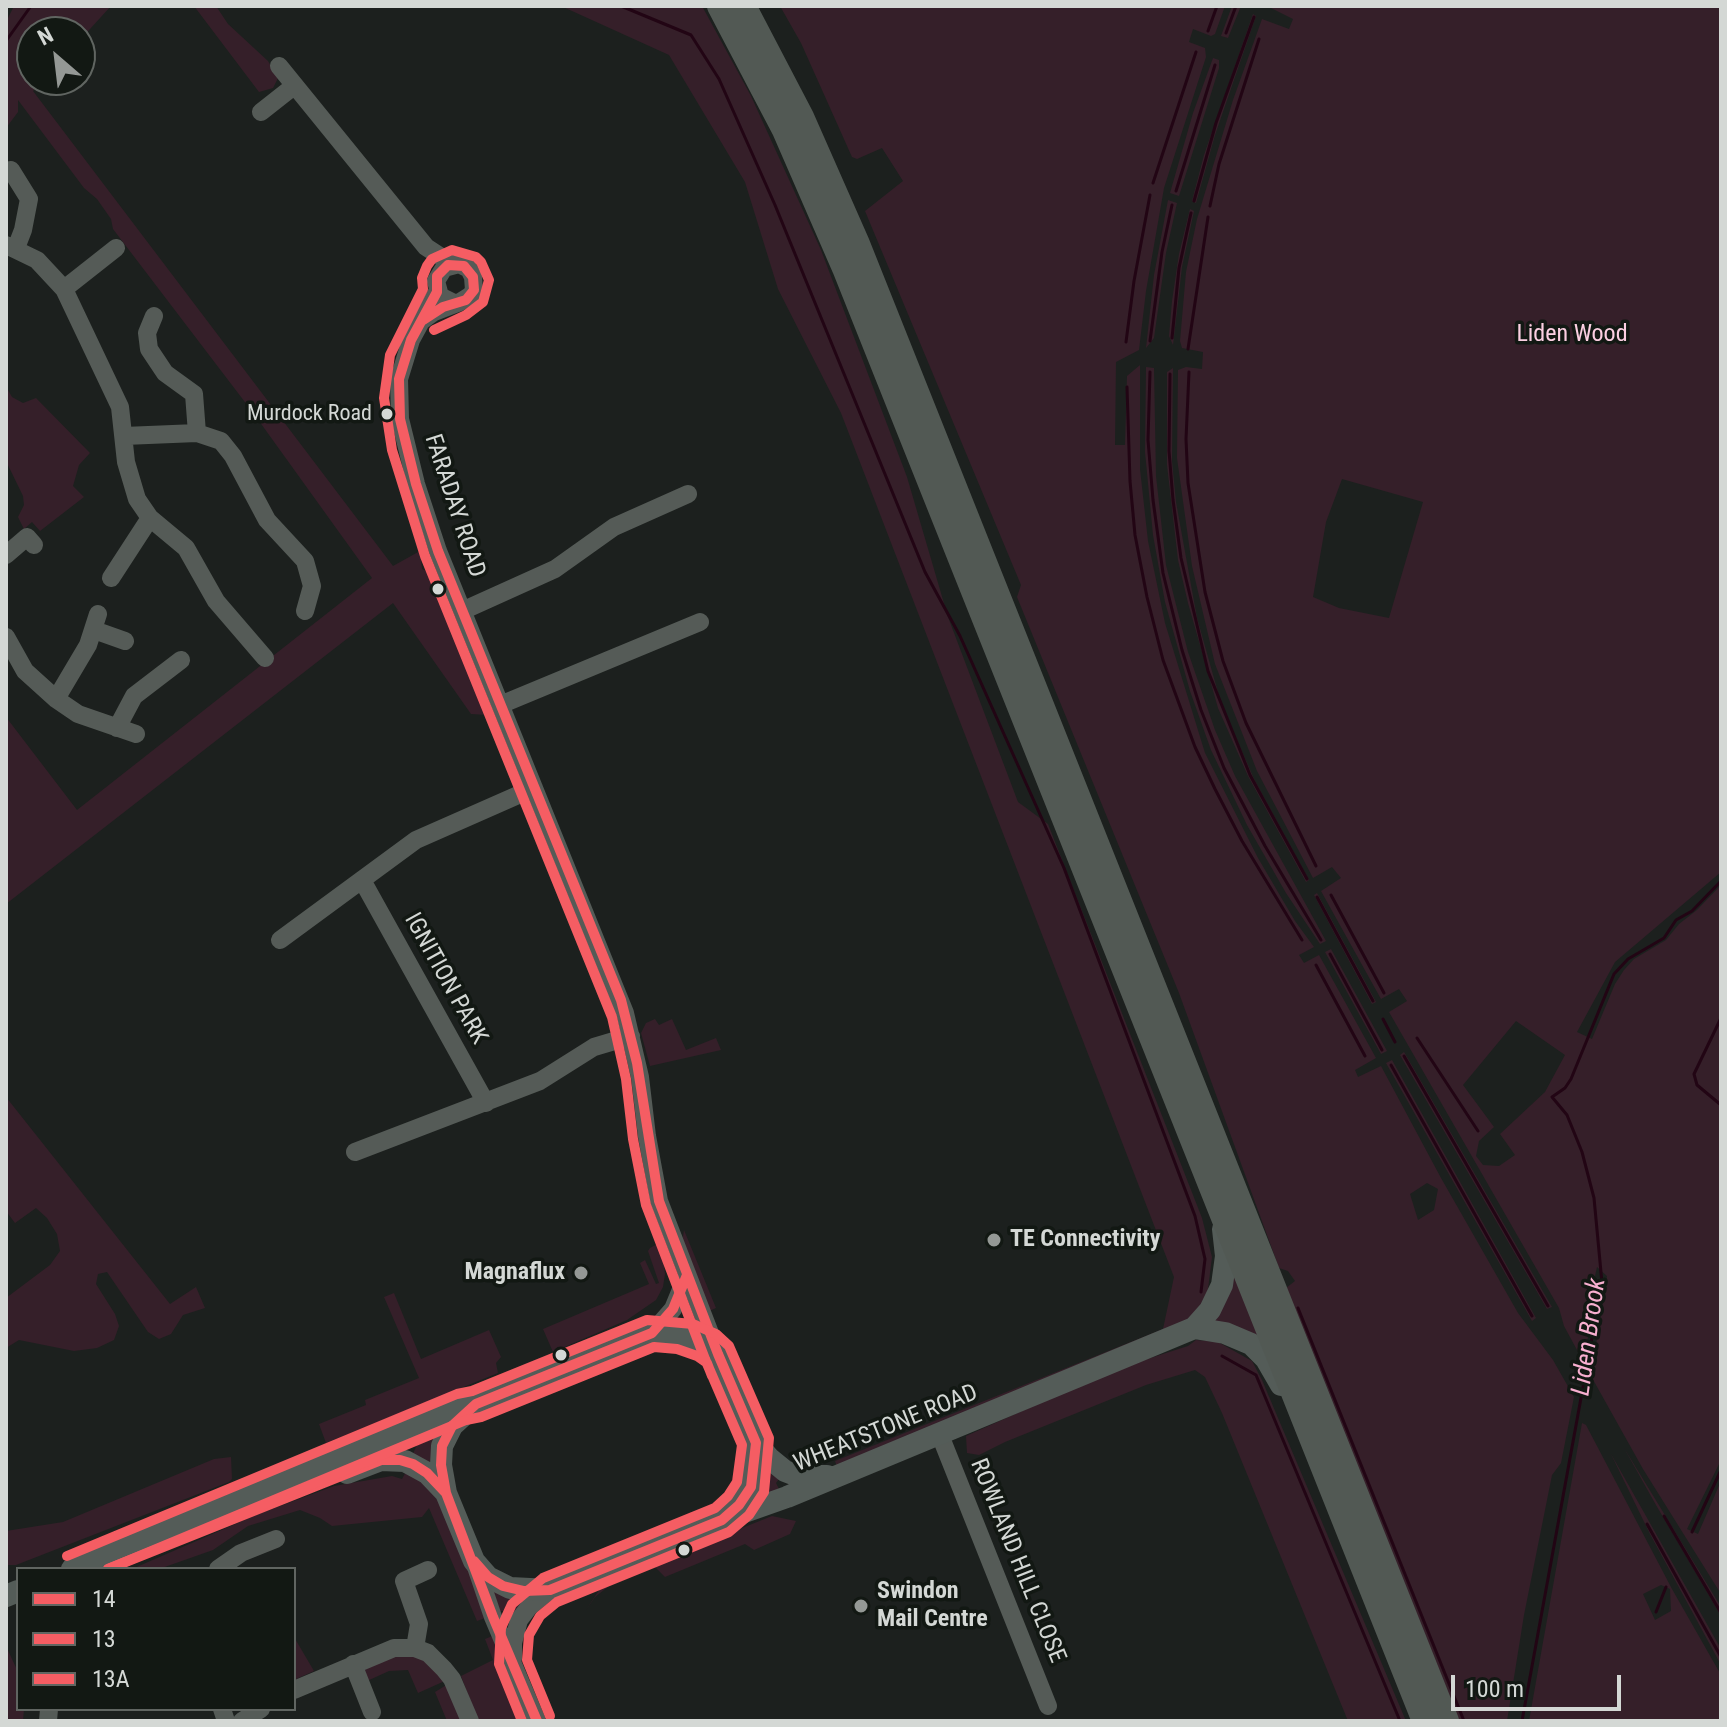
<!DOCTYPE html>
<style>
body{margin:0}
#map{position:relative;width:1727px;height:1727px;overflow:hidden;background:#1c201e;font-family:"Roboto Condensed",sans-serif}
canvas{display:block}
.frame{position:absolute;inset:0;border:8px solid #d4d8d5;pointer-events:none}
.legend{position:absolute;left:16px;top:1567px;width:280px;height:144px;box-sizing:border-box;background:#121813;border:2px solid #606561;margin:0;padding:10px 14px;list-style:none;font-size:24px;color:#d4d8d5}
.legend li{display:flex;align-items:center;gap:16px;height:40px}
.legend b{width:40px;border:2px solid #606561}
.north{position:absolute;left:16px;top:16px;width:80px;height:80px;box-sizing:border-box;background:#121813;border:2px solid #606561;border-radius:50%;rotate:332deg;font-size:22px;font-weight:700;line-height:32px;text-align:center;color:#d4d8d5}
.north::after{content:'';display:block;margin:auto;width:28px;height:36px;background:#949895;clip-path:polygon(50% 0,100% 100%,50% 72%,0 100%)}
.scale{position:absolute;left:1451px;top:1675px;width:170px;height:36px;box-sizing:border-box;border:4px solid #d4d8d5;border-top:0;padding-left:10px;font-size:24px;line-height:28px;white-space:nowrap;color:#d4d8d5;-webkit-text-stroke:6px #121813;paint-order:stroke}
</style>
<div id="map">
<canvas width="1727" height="1727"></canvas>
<div class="frame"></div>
<ul class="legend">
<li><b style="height:10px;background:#f55d63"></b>14</li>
<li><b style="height:10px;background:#f55d63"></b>13</li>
<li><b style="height:10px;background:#f55d63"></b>13A</li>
</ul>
<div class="north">N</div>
<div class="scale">100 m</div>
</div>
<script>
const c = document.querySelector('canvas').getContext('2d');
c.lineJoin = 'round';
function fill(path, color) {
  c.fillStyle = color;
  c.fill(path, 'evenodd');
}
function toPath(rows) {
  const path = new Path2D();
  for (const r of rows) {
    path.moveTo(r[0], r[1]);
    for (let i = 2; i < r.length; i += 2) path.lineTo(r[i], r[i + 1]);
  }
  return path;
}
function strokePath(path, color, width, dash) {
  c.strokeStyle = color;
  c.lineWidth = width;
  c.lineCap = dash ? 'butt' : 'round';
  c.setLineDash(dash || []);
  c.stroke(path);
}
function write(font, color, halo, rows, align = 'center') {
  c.font = font + ' "Roboto Condensed",sans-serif';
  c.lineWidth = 7;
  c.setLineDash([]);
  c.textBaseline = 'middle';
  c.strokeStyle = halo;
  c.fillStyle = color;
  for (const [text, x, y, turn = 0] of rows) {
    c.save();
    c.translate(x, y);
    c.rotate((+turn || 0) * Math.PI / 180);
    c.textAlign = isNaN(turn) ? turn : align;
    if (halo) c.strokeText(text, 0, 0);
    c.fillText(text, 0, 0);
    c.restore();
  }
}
const green = toPath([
 [14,6,111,6,80,40,80,32,32,32,32,80,43,80,33,91,393,566,420,551,422,569,428,572,475,669,489,707,487,715,471,714,393,603,6,904,6,717,77,810,372,578,254,414,113,229,111,219,97,199,84,188,18,100,18,112,6,128,6,22],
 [194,6,216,6,228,24,268,61,278,78,273,88,259,92],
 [561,6,702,6,751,96,821,250,907,477,948,617,1018,802,1048,824,1202,1218,1212,1257,1207,1297,1190,1321,837,1467,835,1461,1163,1329,1174,1277,841,413,778,289,745,182,669,55],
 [780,6,1225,6,1215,34,1211,36,1193,29,1189,42,1205,48,1206,57,1164,188,1146,291,1139,350,1116,362,1115,445,1125,445,1127,376,1140,365,1140,469,1148,541,1165,623,1205,753,1258,858,1295,921,1314,947,1299,955,1304,963,1319,955,1376,1058,1355,1070,1358,1077,1381,1066,1441,1178,1518,1313,1553,1360,1574,1397,1561,1463,1552,1475,1524,1615,1507,1721,1453,1721,1286,1288,1295,1281,1288,1271,1279,1268,1179,993,1017,597,1021,585,865,211,903,181,882,148,857,159,852,157,801,43],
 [1427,1183,1438,1189,1434,1210,1418,1220,1410,1194],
 [1232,6,1241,6,1228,38,1221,36],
 [1267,6,1721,6,1721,872,1615,962,1577,1032,1592,1039,1615,984,1624,970,1634,959,1666,940,1679,924,1697,910,1721,885,1721,1460,1687,1529,1698,1534,1721,1481,1721,1594,1643,1469,1591,1376,1607,1276,1597,1267,1592,1290,1597,1294,1583,1361,1564,1326,1559,1308,1389,1012,1407,1001,1399,989,1381,999,1321,891,1341,878,1332,867,1313,878,1277,809,1257,771,1215,664,1192,566,1177,458,1178,370,1186,367,1202,369,1203,352,1182,348,1180,341,1186,272,1197,219,1233,100,1262,19,1289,29,1293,19],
 [1342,479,1423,502,1389,618,1339,608,1313,597,1326,522],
 [1516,1021,1565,1055,1545,1092,1500,1134,1515,1155,1499,1166,1483,1165,1476,1156,1479,1141,1494,1127,1463,1085],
 [1253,14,1256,16,1215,135,1196,203,1192,201,1204,155],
 [1213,58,1219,60,1219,68,1179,196,1170,193,1193,113],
 [1168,200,1177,203,1166,253,1154,338,1146,348,1154,275],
 [1190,209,1194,211,1182,267,1173,345,1169,336,1172,301,1179,254],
 [1146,367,1154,368,1156,476,1166,565,1188,652,1215,730,1235,776,1326,941,1320,944,1286,893,1247,825,1211,750,1190,691,1165,602,1153,535,1145,452],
 [1173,368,1172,461,1176,502,1197,618,1221,703,1254,779,1309,880,1306,882,1248,776,1218,708,1188,603,1178,560,1167,465,1167,372],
 [8,390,12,397,23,403,36,398,90,453,79,465,73,486,84,497,40,531,32,522,24,529,18,517,24,505,23,496,6,461,6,393],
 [1317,893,1376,1002,1372,1004,1314,895],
 [1331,949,1387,1051,1381,1054,1325,952],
 [655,1019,659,1025,672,1019,686,1050,716,1038,721,1050,650,1066,641,1033,646,1023],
 [1404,1052,1552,1307,1547,1309,1400,1055],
 [1392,1060,1536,1318,1532,1321,1386,1063],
 [6,1097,170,1304,196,1287,205,1308,183,1315,171,1334,159,1339,148,1332,107,1272,98,1274,96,1284,115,1314,119,1326,114,1340,97,1348,74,1351,19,1340,6,1348,6,1298,50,1265,60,1251,57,1234,47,1218,36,1208,15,1223,6,1211],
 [684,1230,716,1308,709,1311,682,1243],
 [661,1242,665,1274,663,1287,656,1300,627,1320,553,1352,543,1329,649,1284,640,1263,645,1260,656,1284,659,1283,648,1251,650,1248],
 [1232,1269,1265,1346,1210,1320],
 [394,1293,421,1359,489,1330,501,1357,496,1363,498,1373,326,1443,319,1424,366,1405,365,1400,419,1378,384,1297],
 [1196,1340,1218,1342,1252,1361,1262,1380,1406,1721,1348,1721,1222,1413,1205,1377,1195,1370,1146,1385,1005,1442,979,1455,967,1453,966,1436,1116,1369,1188,1346],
 [1582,1423,1586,1425,1672,1589,1721,1675,1721,1721,1529,1721],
 [1661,1585,1670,1589,1671,1611,1655,1620,1643,1594],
 [439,1426,432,1465,412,1456,419,1440,418,1433],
 [1624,1448,1721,1607,1721,1616,1656,1505],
 [1611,1454,1721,1649,1721,1665,1650,1534],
 [231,1457,232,1479,229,1482,16,1565,6,1565,6,1531,63,1522,214,1459],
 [408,1468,432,1484,488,1617,477,1621,429,1508,422,1517,332,1526,320,1518,300,1510,248,1526,213,1550,159,1569,132,1569,256,1515,334,1486,392,1476,402,1479],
 [766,1471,779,1479,776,1483,779,1489,757,1499],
 [772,1516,796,1521,790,1534,754,1550,745,1544,665,1577,654,1566,609,1586,595,1597,586,1610,603,1584],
 [493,1591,522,1599,523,1601,515,1611,500,1611],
 [495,1635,531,1721,478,1721,461,1676,493,1660,485,1639],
 [294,1637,314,1671,294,1680],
 [6,1646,18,1672,18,1709,24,1709,23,1721,6,1721],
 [399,1654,421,1658,447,1680,418,1693,408,1670,389,1671,367,1681,364,1665],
 [448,1684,463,1721,447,1721,435,1692]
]);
const stream = toPath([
 [621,6,691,35,719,79,775,205,925,572,960,636,1064,868,1195,1216,1205,1259,1201,1292],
 [1208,31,1217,6],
 [1226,33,1236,6],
 [6,41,31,6],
 [1153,183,1196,52],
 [1176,191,1215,65],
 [1194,201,1216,123,1254,17],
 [1210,206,1219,164,1259,39],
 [1172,338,1179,268,1191,213],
 [1150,341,1162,252,1172,205],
 [1126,342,1134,281,1150,195],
 [1188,349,1208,217],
 [1150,372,1148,440,1153,500,1163,573,1182,650,1201,710,1224,768,1265,846,1321,940],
 [1189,372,1186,439,1188,483,1205,592,1223,661,1246,723,1316,866],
 [1170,374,1169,451,1173,500,1181,558,1208,671,1250,775,1307,879],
 [1127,387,1130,481,1135,535,1147,597,1163,660,1195,747,1215,789,1242,841,1302,940],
 [1331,895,1384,993],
 [1317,897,1373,1001],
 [1330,954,1382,1050],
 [1316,965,1365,1056],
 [1721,1018,1694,1074,1697,1085,1721,1105],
 [1383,1019,1395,1042],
 [1417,1038,1478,1131],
 [1404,1056,1548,1306],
 [1391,1065,1532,1316],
 [1298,1308,1464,1721],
 [1222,1356,1256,1375,1400,1721],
 [1664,1516,1721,1613],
 [1647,1524,1721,1657],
 [1692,1532,1721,1470],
 [1656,1612,1666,1587],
 [1522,1721,1602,1283,1594,1198,1582,1152,1567,1115,1552,1097,1565,1088,1571,1079,1614,974,1628,959,1664,938,1676,920,1692,911,1721,881]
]);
const minor = toPath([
 [279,66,426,247,452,264],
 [261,112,294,86],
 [11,170,29,199,23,230,16,248],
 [6,245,37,260,64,289,120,407,126,462,137,499,150,518,186,548,216,601,265,658],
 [64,289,116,248],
 [437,292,411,340,399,379,400,419,416,484,438,551,625,1013,640,1077,647,1136,659,1201,718,1354],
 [154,316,147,333,149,349,165,373,194,394,197,433],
 [423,320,434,312,460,302,471,295,474,290,473,277,469,269,459,264,444,268,436,281,440,296,454,303],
 [124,436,197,433,221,441,233,456,267,520,305,561,312,586,305,611],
 [6,555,27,537,34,545],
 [111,578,150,518],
 [462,611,555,569,614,527,688,494],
 [94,630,125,641],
 [6,637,25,671,56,699,78,714,136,734],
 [56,699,88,645,98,614],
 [500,705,700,622],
 [117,728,134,696,181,660],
 [362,880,486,1103],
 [280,940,416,840,534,788],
 [355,1152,540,1081,594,1047,631,1036],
 [652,1333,673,1309,687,1275],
 [940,1435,1048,1706],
 [474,1561,493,1617,537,1721],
 [218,1569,241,1553,276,1539],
 [415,1648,419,1624,404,1581,428,1570],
 [513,1659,513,1643,519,1620,529,1607,550,1590],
 [353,1664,372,1712],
 [294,1690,394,1648,415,1648,428,1653,444,1669,452,1679,470,1721],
 [222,1709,226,1721],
 [48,1721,49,1709],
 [242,1721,261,1709]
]);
const major = toPath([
 [1194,1328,1225,1333,1251,1344,1266,1359,1281,1385],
 [476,1404,452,1426,442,1446,441,1465,446,1493,474,1561,488,1577,510,1588,550,1590,722,1520,787,1497,1194,1328,1210,1310,1222,1285,1226,1256,1223,1229],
 [347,1473,381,1460,405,1461,427,1473,446,1493],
 [726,1516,744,1498,751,1487,756,1443],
 [72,1569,462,1407,476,1404,652,1333,680,1335,709,1346,718,1354,756,1443,769,1458,785,1471,798,1476,827,1476],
 [6,1596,18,1591]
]);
const highway = toPath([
 [720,6,785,130,845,268,1425,1721],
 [743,6,801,117,857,244,1446,1721]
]);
const bus1 = toPath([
 [437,292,411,340,399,379,400,419,416,484,438,551,621,1000,637,1063,659,1201,718,1354,756,1443,751,1487,739,1505,722,1520,550,1590,524,1591,503,1586,488,1577,474,1561],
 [423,320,443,307,466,300,474,290,473,277,464,266,448,265,437,276,437,292],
 [108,1569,381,1460,400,1460,413,1464,427,1473,446,1493],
 [537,1721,493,1617,446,1493,441,1465,442,1446,452,1426,476,1404,652,1333,673,1309,687,1275]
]);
const bus2 = toPath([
 [434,330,466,315,483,302,489,280,481,262,476,257,452,250,432,259,427,266,422,278,423,289,390,355,384,398,392,450,425,556,612,1017,626,1079,633,1139,646,1205,705,1359,742,1445,737,1482,728,1496,715,1508,543,1578,512,1604,501,1628,499,1664,522,1721],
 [108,1569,466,1420,481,1417,654,1347,677,1349,697,1356,707,1363,712,1376]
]);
const bus3 = toPath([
 [67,1556,457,1394,472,1391,647,1320,693,1324,716,1334,729,1346,769,1438,764,1492,749,1515,729,1532,557,1602,540,1616,529,1635,527,1660,550,1716]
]);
const markers = [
 [387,414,7,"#d4d8d5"],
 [438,589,7,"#d4d8d5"],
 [994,1240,8,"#949895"],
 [581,1273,8,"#949895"],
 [561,1355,7,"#d4d8d5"],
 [684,1550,7,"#d4d8d5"],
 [861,1606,8,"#949895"]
];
const busNames = [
 ["Murdock Road",372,414]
];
const parkNames = [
 ["Liden Wood",1572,335]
];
const streetNames = [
 ["FARADAY ROAD",454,506,72],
 ["IGNITION PARK",445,979,61],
 ["WHEATSTONE ROAD",886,1429,-22],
 ["ROWLAND HILL CLOSE",1017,1561,68]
];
const poiNames = [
 ["TE Connectivity",1010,1240],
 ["Magnaflux",565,1273,"right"],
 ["Swindon",877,1592],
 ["Mail Centre",877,1620]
];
const waterNames = [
 ["Liden Brook",1590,1337,-82]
];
fill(green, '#351f29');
strokePath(stream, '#220514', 3);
strokePath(minor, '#555b57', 18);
strokePath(major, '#545c58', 22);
strokePath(highway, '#525954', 26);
strokePath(bus1, '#f55d63', 10);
strokePath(bus2, '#f55d63', 10);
strokePath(bus3, '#f55d63', 10);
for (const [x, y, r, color] of markers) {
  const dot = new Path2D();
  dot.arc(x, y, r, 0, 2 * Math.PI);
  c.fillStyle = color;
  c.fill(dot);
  strokePath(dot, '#121813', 3);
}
write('22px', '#d4d8d5', '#121813', busNames, 'right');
write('24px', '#fccfe2', '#121813', parkNames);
write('24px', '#d4d8d5', '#121813', streetNames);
write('bold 24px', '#d4d8d5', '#121813', poiNames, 'left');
write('italic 26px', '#f7afcf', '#121813', waterNames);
</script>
